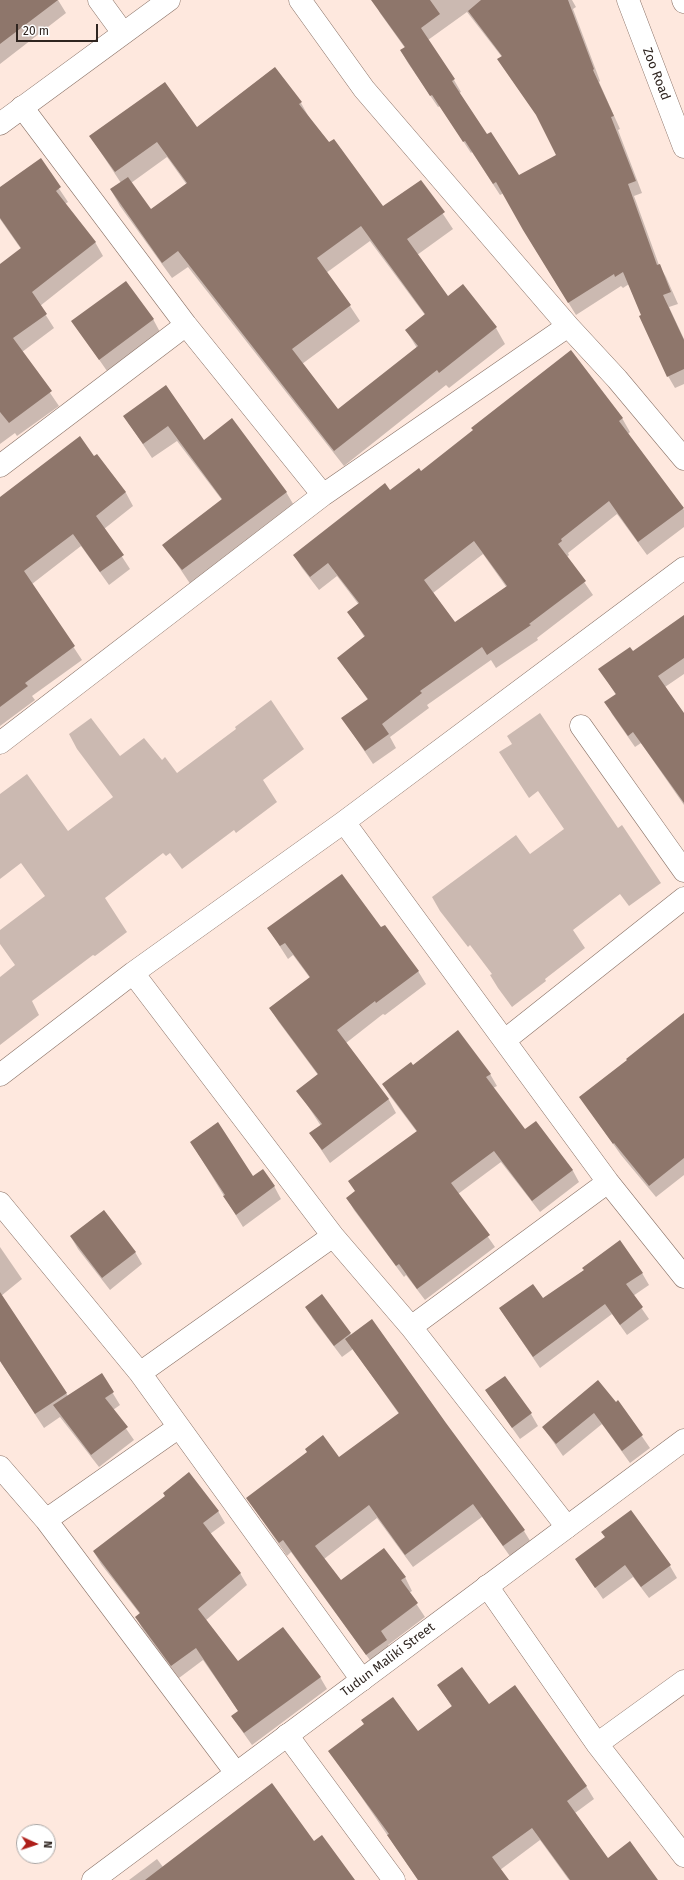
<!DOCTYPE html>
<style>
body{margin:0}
#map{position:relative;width:684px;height:1880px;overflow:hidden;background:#fee8de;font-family:"Fira Sans",sans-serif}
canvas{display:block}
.north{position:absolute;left:16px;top:1824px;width:40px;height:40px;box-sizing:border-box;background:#fff;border:1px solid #aca8a6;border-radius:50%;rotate:93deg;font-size:11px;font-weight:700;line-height:16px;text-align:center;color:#2f2520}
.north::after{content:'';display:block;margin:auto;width:14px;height:18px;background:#ae1e19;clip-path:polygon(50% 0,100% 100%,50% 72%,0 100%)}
.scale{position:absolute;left:16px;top:24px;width:82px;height:18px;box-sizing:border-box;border:2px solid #2f2520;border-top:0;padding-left:5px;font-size:12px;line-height:14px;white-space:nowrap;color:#2f2520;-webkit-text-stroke:3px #fff;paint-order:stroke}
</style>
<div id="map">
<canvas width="684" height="1880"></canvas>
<div class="north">N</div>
<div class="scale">20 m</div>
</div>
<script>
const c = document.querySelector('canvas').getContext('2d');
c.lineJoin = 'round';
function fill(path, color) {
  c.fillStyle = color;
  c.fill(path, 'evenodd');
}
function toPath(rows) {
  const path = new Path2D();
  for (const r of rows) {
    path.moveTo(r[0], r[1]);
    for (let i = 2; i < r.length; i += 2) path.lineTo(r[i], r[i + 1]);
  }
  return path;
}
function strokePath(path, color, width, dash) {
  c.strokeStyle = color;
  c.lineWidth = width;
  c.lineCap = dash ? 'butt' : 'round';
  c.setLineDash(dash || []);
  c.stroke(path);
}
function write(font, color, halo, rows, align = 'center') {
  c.font = font + ' "Fira Sans",sans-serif';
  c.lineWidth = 3.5;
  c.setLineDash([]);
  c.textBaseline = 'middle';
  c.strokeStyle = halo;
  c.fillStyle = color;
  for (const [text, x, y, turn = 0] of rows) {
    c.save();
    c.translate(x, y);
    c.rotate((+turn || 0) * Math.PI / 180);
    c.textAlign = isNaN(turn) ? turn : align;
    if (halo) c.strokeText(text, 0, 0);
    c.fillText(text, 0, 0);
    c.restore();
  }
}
const shadow = toPath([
 [0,0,58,0,66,13,0,64],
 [374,0,572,0,576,7,573,9,600,81,599,82,620,129,618,130,642,193,634,196,659,265,666,277,678,304,669,307,684,339,684,384,675,388,668,376,629,284,623,288,621,286,576,315,531,242,504,193,500,195,472,152,471,153,440,106,438,107,408,63,401,51,405,48,380,13],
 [467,12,502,57,540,121,557,155,518,177,487,136,459,93,461,92,454,80,428,40],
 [274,68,301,103,310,119,383,208,421,181,453,229,417,255,448,297,496,328,505,344,449,388,446,385,344,466,188,267,172,278,120,206,111,190,121,183,90,136,197,128],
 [167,157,187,185,150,210,131,183],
 [370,241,425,315,406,330,417,348,338,410,302,364,360,321,350,306,326,273],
 [40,160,68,202,65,204,95,242,103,256,40,306,54,328,22,352,59,406,17,436,15,433,0,444,0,265,21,249,0,219,0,189],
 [153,319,160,332,107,371,73,322],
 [166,387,203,441,286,492,295,507,191,585,164,545,222,500,177,441,152,458,124,416],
 [622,418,630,432,628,434,684,510,684,527,647,555,617,514,568,553,569,555,567,557,593,595,537,638,538,640,496,668,491,660,427,705,429,708,390,737,396,748,373,764,343,719,368,700,339,658,365,638,349,612,359,605,337,576,319,590,302,568,294,555,421,472],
 [483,554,507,588,455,623,433,593],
 [97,455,126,493,133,506,104,529,130,569,109,585,81,546,32,584,82,660,32,696,35,700,0,726,0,499],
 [684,617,684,674,665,687,684,715,684,805,641,743,635,747,612,714,606,702,616,695,600,669,633,653],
 [271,700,304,749,263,780,277,802,236,833,234,830,182,869,170,853,166,856,163,853,105,898,127,932,95,956,93,955,32,1001,39,1015,0,1045,0,977,15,965,0,944,0,930,45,896,21,863,0,879,0,794,27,774,68,831,113,797,77,749,69,734,91,718,120,756,144,738,162,760,165,757,177,773,236,729,235,727],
 [540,713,618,828,622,825,661,883,629,906,620,894,573,930,585,948,545,979,546,981,512,1007,498,988,490,975,492,974,470,945,468,947,440,911,432,897,516,835,530,854,564,829,538,791,529,798,499,752,512,744,507,736],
 [268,928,381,929,418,971,426,984,385,1015,383,1014,346,1043,389,1100,396,1113,330,1163,310,1133,321,1126,298,1091,318,1075,278,1021,270,1008,310,978,293,955,288,959],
 [684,1028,684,1175,656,1197,621,1155,580,1097],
 [412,1066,490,1074,497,1086,493,1088,525,1131,536,1122,573,1171,579,1182,540,1212,501,1162,458,1194,495,1247,425,1300,406,1275,404,1277,354,1210,347,1198,356,1192,350,1182,417,1132,390,1096,383,1084],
 [191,1142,253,1177,274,1186,281,1199,243,1227],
 [71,1237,135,1252,142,1264,110,1290,78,1249],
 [0,1247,22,1279,1,1296,68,1396,101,1374,120,1405,113,1410,134,1440,99,1467,60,1417,44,1428,0,1361],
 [585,1270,642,1273,649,1285,633,1296,649,1319,627,1335,612,1314,540,1368,500,1309,543,1299],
 [322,1295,351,1335,445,1423,524,1531,532,1544,512,1559,482,1517,413,1567,377,1518,324,1559,341,1582,405,1577,412,1591,409,1593,425,1617,388,1645,394,1653,375,1667,291,1552,287,1556,247,1498,308,1452,339,1458,399,1414,353,1349,342,1357,313,1319,306,1307],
 [486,1391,531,1414,538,1426,520,1439],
 [618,1402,650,1448,630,1463,602,1424,563,1456,543,1427],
 [218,1511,225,1523,210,1534,240,1573,247,1585,205,1621,237,1663,320,1677,327,1689,252,1745,232,1717,239,1712,203,1660,179,1678,143,1630,136,1617,140,1614,101,1564,94,1552],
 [576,1559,670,1566,677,1578,649,1598,633,1577,603,1599],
 [439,1686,489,1706,586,1786,594,1799,575,1813,608,1859,657,1880,569,1880,540,1840,500,1870,508,1880,418,1880,330,1751,418,1733,452,1707],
 [314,1842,353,1880,129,1880,157,1859,163,1867]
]);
const building = toPath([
 [0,0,58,0,0,44],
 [371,0,430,0,440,14,421,28,455,79,452,81,487,134,491,132,519,175,556,155,536,115,497,59,502,56,468,11,481,0,568,0,594,69,593,70,614,116,611,117,636,181,628,184,657,265,660,264,671,292,663,295,684,340,684,369,667,377,639,316,641,315,623,272,615,277,614,274,568,303,523,230,496,182,493,184,465,141,463,142,432,95,430,96,400,50,405,47],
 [275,67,302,102,299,104,329,142,334,139,383,206,421,180,445,212,407,239,448,296,463,284,497,327,439,373,437,370,334,451,178,251,162,263,110,189,128,177,151,209,187,183,157,142,115,172,89,136,165,82,197,127],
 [361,226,425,314,405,330,418,346,338,409,292,349,351,305,317,258],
 [41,158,61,187,56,191,96,242,32,292,47,314,13,338,52,391,9,423,0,412,0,264,21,248,0,218,0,187],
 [126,281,154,319,99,360,71,321],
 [571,350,623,418,619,421,684,508,638,542,609,501,561,539,562,541,558,544,586,581,529,624,531,625,487,655,482,647,420,691,422,693,382,724,389,734,365,751,341,718,368,699,337,658,365,636,347,612,359,603,328,563,310,577,293,555,385,483,390,490,419,468,421,471,473,430,471,428],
 [474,541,507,586,455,622,424,580],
 [166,385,204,440,232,418,287,492,182,570,162,545,222,499,168,426,143,444,123,416],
 [80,436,94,456,97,454,126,492,96,516,124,555,100,572,73,534,24,571,75,646,25,683,28,686,0,707,0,497],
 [684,615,684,658,658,676,684,713,684,803,633,732,628,736,604,702,616,694,598,669,630,647,633,651],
 [342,874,381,927,385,925,419,971,376,1003,375,1001,337,1030,389,1099,322,1150,309,1133,322,1124,296,1091,318,1074,269,1008,310,977,285,943,280,946,267,928],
 [684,1013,684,1158,649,1186,614,1143,613,1144,579,1097,627,1060,626,1059],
 [458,1030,491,1074,486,1077,525,1129,536,1121,573,1170,532,1201,494,1151,451,1183,490,1235,417,1289,399,1264,396,1266,346,1198,355,1191,348,1181,417,1131,382,1084,411,1062,413,1065],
 [218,1122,253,1176,263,1169,275,1186,236,1215,223,1196,225,1195,190,1142],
 [104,1210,136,1252,102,1278,70,1236],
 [620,1240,643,1273,626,1284,643,1307,620,1325,605,1304,533,1357,499,1308,533,1284,543,1298,584,1270,582,1268],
 [0,1292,67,1393,35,1414,0,1361],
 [322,1294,351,1333,334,1346,305,1307],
 [372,1319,446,1423,525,1530,503,1546,473,1504,405,1555,369,1505,315,1546,341,1580,384,1548,406,1577,401,1580,418,1603,381,1631,387,1640,366,1655,283,1540,279,1543,246,1498,307,1452,305,1449,323,1435,339,1457,399,1413,345,1339],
 [102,1373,114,1392,105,1398,128,1427,91,1455,53,1405],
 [505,1376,532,1413,512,1428,485,1390],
 [598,1380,616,1402,618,1400,643,1435,622,1451,594,1413,556,1444,542,1427],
 [189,1472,219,1511,203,1523,241,1573,198,1609,238,1661,283,1627,321,1677,244,1733,231,1716,238,1711,196,1648,171,1666,135,1617,140,1613,93,1551,165,1496,163,1493],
 [631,1510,671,1565,641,1587,625,1565,595,1588,575,1559,605,1537,601,1532],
 [462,1667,489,1704,515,1685,587,1786,567,1801,608,1858,630,1841,658,1880,570,1880,532,1828,492,1857,509,1880,418,1880,387,1835,389,1834,328,1751,364,1724,361,1720,393,1697,418,1731,452,1706,437,1685],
 [272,1783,314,1841,322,1835,355,1880,145,1880]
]);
const street = toPath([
 [99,0,123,33],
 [300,0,364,89,568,326,617,379,684,459],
 [22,107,186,325,323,495],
 [0,466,186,325],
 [581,726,684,871],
 [0,743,323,495,568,326],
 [344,822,608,1182,684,1277],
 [133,973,333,1236,411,1327,567,1527],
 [505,1040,684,898],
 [0,1075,133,973,344,822,684,568],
 [0,1203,140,1373,362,1680],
 [411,1327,608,1182],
 [140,1373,333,1236],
 [0,1467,46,1520,236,1773],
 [46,1520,179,1427],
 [487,1586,597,1744,684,1856],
 [287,1735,394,1880],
 [597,1744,684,1681]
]);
const secondary = toPath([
 [628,0,684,147],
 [683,0,684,2],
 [0,124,169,0],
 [93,1880,684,1440]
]);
const streetNames = [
 ["Zoo Road",656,74,69],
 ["Tudun Maliki Street",388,1660,-37]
];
fill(shadow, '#0003');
fill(building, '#8e766b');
strokePath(street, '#897166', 23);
strokePath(secondary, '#897166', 23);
strokePath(street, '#fff', 22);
strokePath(secondary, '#fff', 22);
write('13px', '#2f2520', '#fff', streetNames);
</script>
